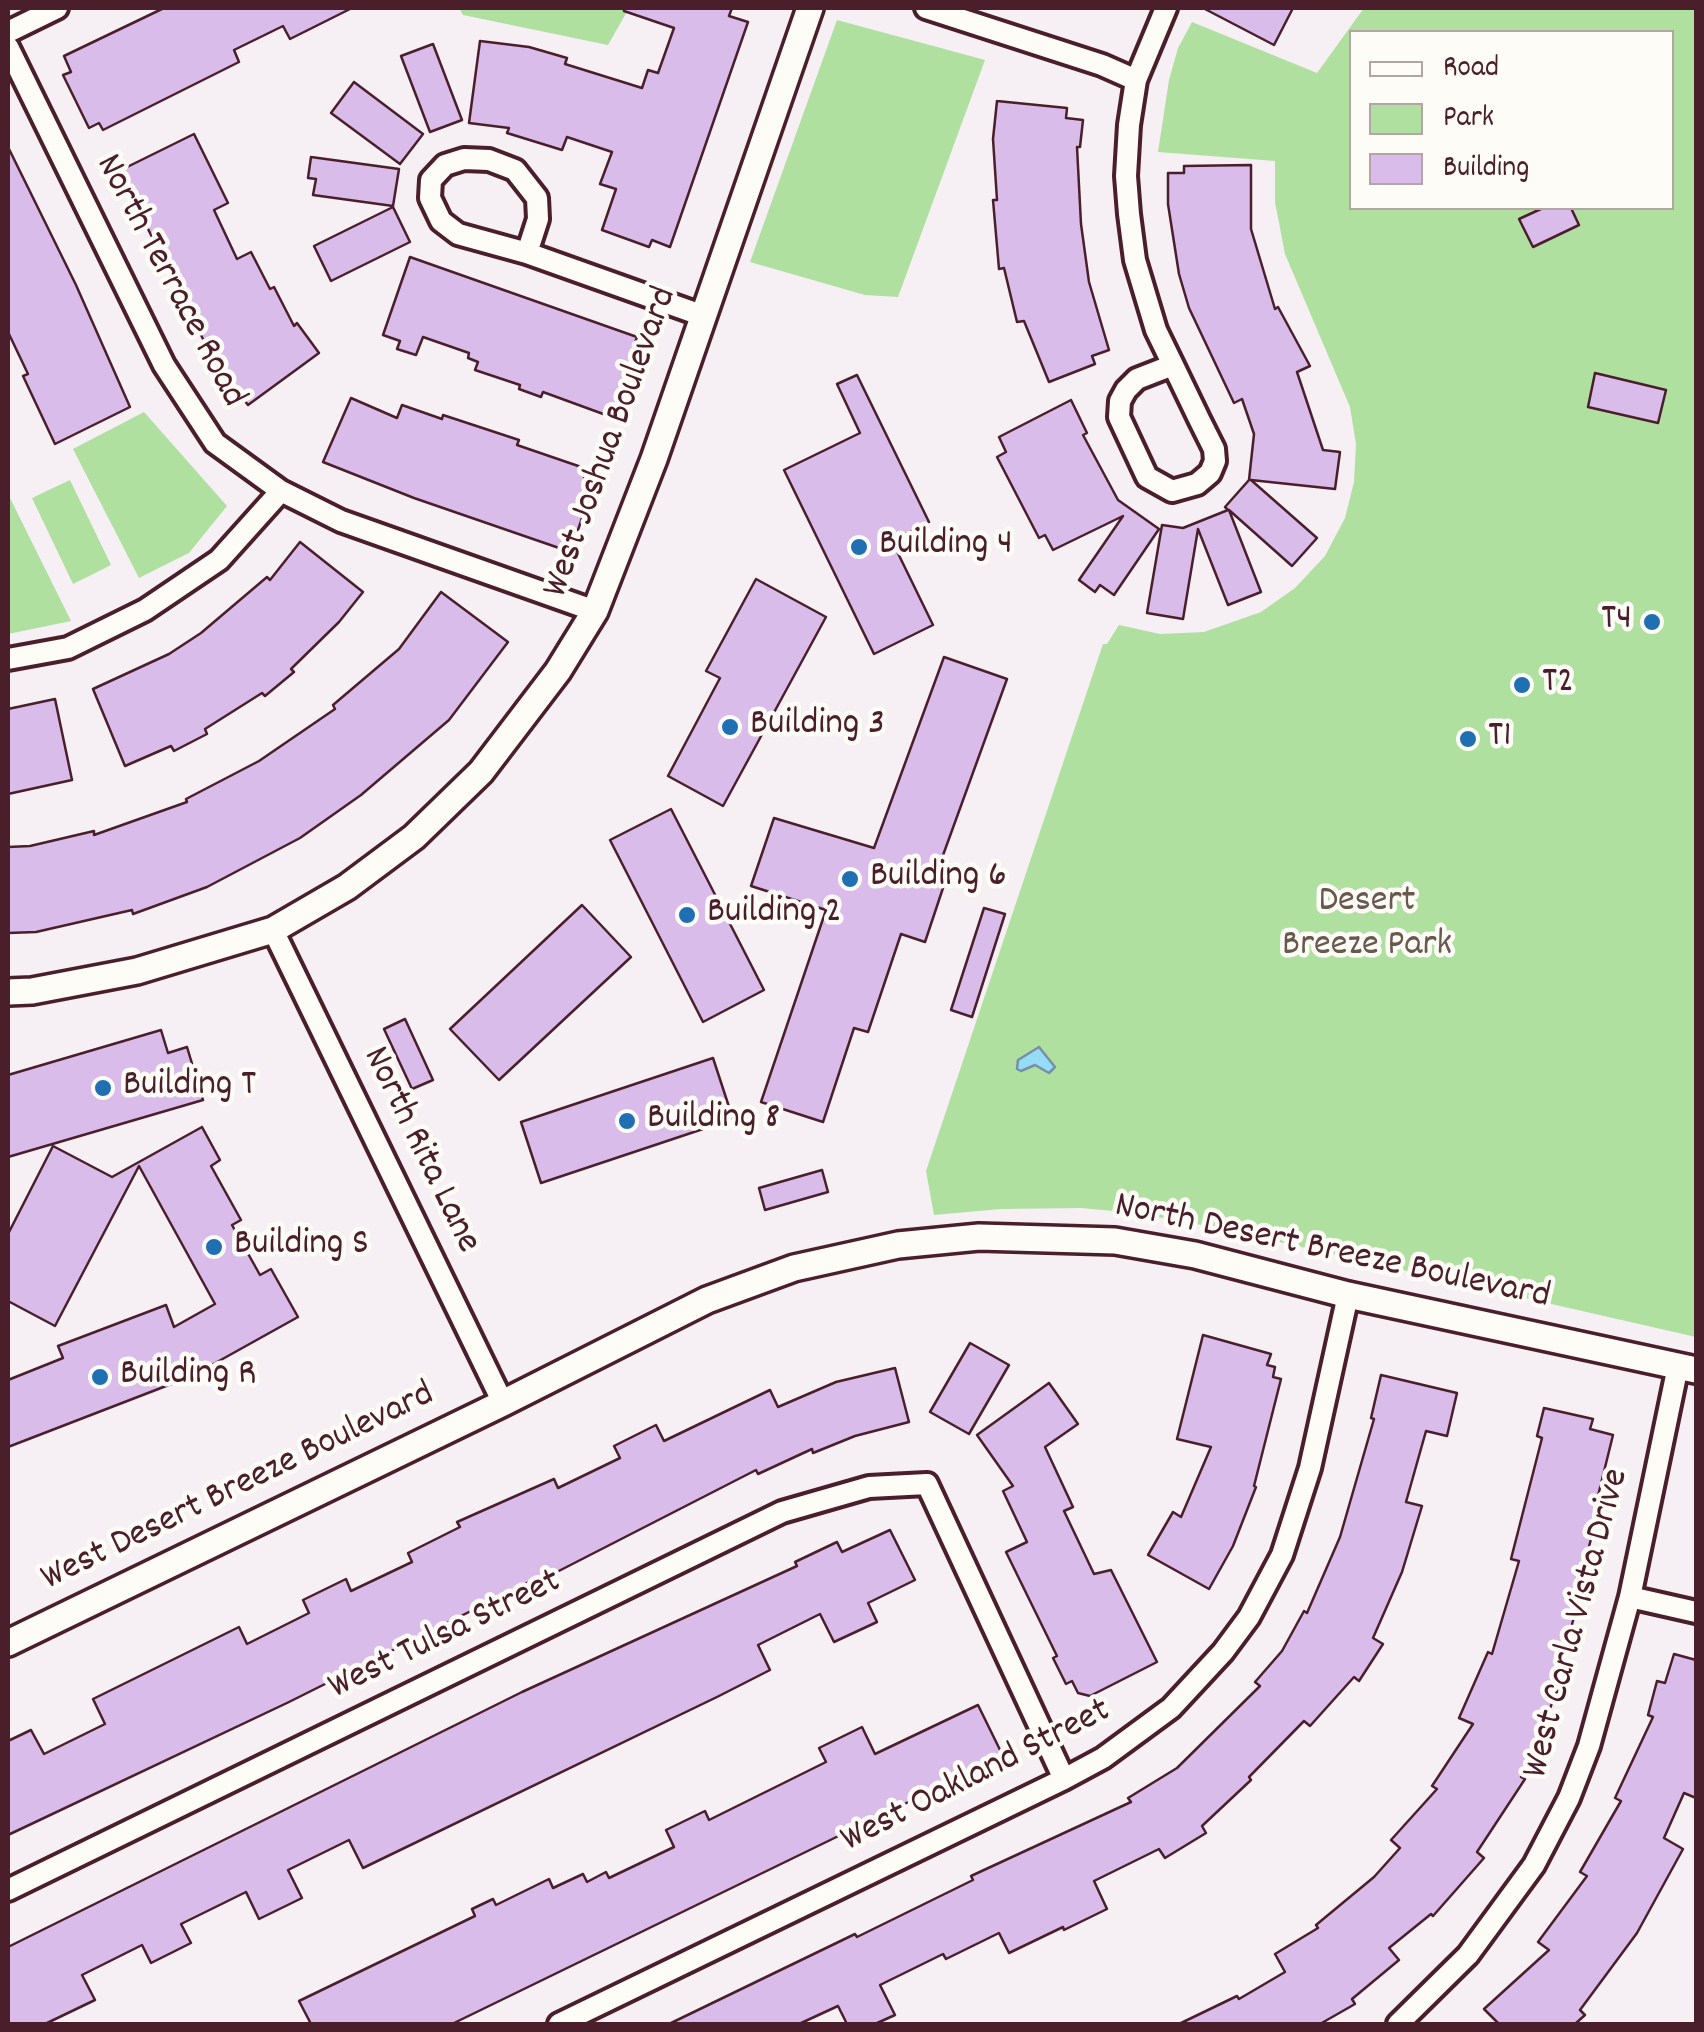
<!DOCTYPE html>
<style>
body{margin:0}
#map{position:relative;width:1704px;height:2032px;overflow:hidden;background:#f6eff4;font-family:Dekko,sans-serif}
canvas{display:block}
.frame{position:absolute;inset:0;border:10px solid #4a1f2b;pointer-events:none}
.legend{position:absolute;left:1349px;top:30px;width:325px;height:180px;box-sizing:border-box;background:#fdfcf7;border:2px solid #b5a4a5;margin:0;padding:12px 18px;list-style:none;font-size:30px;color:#4a1f2b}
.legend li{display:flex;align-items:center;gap:20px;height:50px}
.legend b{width:50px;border:2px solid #b5a4a5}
</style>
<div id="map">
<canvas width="1704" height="2032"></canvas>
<div class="frame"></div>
<ul class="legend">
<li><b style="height:12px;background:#fdfcf7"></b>Road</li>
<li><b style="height:28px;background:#afe0a0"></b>Park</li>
<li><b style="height:28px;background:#d9bcea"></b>Building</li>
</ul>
</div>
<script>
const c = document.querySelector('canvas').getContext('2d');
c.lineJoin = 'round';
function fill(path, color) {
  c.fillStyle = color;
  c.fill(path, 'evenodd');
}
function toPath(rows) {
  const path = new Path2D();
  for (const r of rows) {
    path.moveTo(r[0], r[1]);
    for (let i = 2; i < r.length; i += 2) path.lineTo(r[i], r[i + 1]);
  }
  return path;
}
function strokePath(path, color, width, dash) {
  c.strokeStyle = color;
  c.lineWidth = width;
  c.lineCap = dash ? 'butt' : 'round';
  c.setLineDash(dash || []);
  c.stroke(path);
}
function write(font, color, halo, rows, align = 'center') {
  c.font = font + ' Dekko,sans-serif';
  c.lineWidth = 9;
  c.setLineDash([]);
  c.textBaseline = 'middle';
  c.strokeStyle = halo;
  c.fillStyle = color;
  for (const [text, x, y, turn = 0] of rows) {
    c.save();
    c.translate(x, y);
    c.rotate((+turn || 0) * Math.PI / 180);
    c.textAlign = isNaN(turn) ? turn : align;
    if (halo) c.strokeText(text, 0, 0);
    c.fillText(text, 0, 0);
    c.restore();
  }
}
const green = toPath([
 [459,8,629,8,608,45,463,15],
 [1364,8,1696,8,1696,1337,1218,1228,1135,1213,1081,1208,1000,1209,934,1215,926,1171,1103,644,1107,644,1119,625,1160,634,1204,632,1261,612,1295,588,1325,556,1345,518,1354,482,1356,444,1350,407,1285,254,1275,202,1275,161,1158,152,1169,80,1178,48,1192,22,1317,73],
 [1352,32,1672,32,1672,208,1352,208],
 [837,20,985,60,898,297,865,295,750,262],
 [144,412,227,506,189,553,139,578,73,449],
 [70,480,111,565,73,584,32,498],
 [8,494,71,621,8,634]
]);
const water = toPath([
 [1039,1047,1055,1067,1049,1073,1035,1065,1021,1071,1017,1069,1018,1060,1039,1047]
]);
const building = toPath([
 [164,8,352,8,290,39,283,26,234,50,239,62,103,130,99,123,89,128,63,75,71,72,64,56,164,8],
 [624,8,732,8,729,16,748,22,670,247,652,240,649,247,602,230,616,189,600,184,612,152,567,137,562,150,507,133,509,128,469,123,480,41,529,47,567,58,565,64,642,88,648,70,658,73,674,28,624,11,624,8],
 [1203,8,1293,8,1274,45,1203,8],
 [433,44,462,120,430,132,401,56,433,44],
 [354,82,423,134,400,164,331,113,354,82],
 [997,101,1067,108,1066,118,1083,120,1080,147,1077,147,1081,224,1089,282,1109,350,1092,356,1095,364,1049,382,1024,321,1017,322,1004,268,999,269,993,200,997,200,993,139,997,101],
 [194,134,228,203,214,210,237,259,251,252,270,289,274,287,294,326,297,323,319,353,248,405,213,359,119,171,194,134],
 [8,147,76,285,130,407,55,444,23,376,28,374,8,332,8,147],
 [311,157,399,169,393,206,313,195,316,179,308,178,311,157],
 [1251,165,1251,229,1275,309,1278,307,1310,366,1297,372,1323,450,1340,452,1335,489,1251,480,1317,538,1292,566,1229,510,1261,592,1228,605,1198,529,1183,619,1147,613,1162,525,1183,528,1228,510,1225,507,1249,480,1254,434,1242,399,1234,403,1189,308,1179,274,1168,204,1168,173,1184,173,1184,166,1251,165],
 [393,207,410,242,331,281,314,246,393,207],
 [1543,208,1571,208,1579,225,1533,247,1519,219,1543,208],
 [410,257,637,337,631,354,639,356,620,409,610,406,606,415,543,392,541,397,519,389,520,385,475,370,478,362,468,358,469,353,423,337,416,355,397,349,400,341,383,335,410,257],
 [1595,373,1666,390,1658,423,1588,407,1595,373],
 [857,375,929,522,892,541,933,625,874,654,784,470,860,433,837,384,857,375],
 [351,398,397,418,402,405,442,419,443,415,519,440,517,445,587,469,584,478,594,482,576,536,568,533,562,549,414,498,323,462,351,398],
 [1071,400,1087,433,1083,435,1118,500,1159,529,1114,595,1100,585,1095,592,1079,580,1123,516,1053,550,1045,535,1039,538,997,457,1006,452,999,437,1071,400],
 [300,542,363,592,339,622,291,669,294,672,265,696,262,693,205,729,207,734,174,751,171,746,125,766,93,689,169,654,201,633,267,577,270,580,300,542],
 [756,579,826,617,723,806,668,776,720,678,706,671,756,579],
 [441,592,508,642,449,720,361,795,300,838,207,887,133,914,132,910,36,932,8,933,8,847,30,846,94,831,94,835,187,802,186,799,259,761,335,709,333,705,399,649,441,592],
 [944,657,1007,679,938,869,948,873,925,942,901,934,868,1032,854,1028,823,1122,761,1102,826,910,751,886,774,818,874,848,944,657],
 [55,699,72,780,8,794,8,709,55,699],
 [671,809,764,990,703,1022,610,840,671,809],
 [582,905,631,957,499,1080,450,1029,582,905],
 [984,908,1005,914,972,1017,951,1010,984,908],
 [405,1019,433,1080,412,1089,384,1029,405,1019],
 [161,1030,168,1053,187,1047,203,1100,8,1157,8,1075,161,1030],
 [713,1058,733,1119,541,1183,521,1122,713,1058],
 [202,1127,220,1160,211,1166,241,1220,232,1225,260,1275,271,1269,298,1317,192,1376,8,1447,8,1380,63,1358,58,1346,166,1305,174,1327,215,1304,139,1166,55,1326,8,1301,8,1234,53,1146,112,1177,202,1127],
 [822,1170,828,1192,765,1210,759,1188,822,1170],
 [1203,1335,1271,1354,1267,1365,1275,1367,1273,1377,1281,1379,1254,1486,1256,1487,1233,1546,1209,1589,1148,1555,1173,1512,1181,1517,1211,1447,1177,1439,1203,1335],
 [970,1343,1009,1365,969,1434,930,1412,970,1343],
 [895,1368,909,1422,855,1436,813,1453,812,1449,758,1474,756,1470,549,1576,547,1573,289,1702,8,1835,8,1741,31,1730,44,1754,105,1724,93,1699,239,1627,247,1644,309,1613,303,1600,346,1579,351,1591,412,1562,408,1553,460,1527,457,1522,554,1479,558,1488,620,1458,614,1446,656,1425,664,1441,770,1390,778,1407,836,1382,895,1368],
 [1381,1375,1457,1393,1447,1436,1426,1431,1406,1502,1422,1506,1402,1572,1373,1638,1383,1644,1359,1681,1354,1677,1310,1726,1304,1721,1249,1777,1251,1780,1202,1826,1206,1833,1165,1858,1159,1849,1094,1881,1107,1909,1064,1930,1063,1927,1009,1953,999,1933,946,1959,943,1954,880,1985,895,2015,875,2024,847,2024,838,2006,799,2024,669,2024,855,1934,857,1937,973,1880,971,1876,1131,1802,1128,1798,1177,1768,1260,1686,1255,1682,1282,1651,1304,1611,1307,1613,1340,1537,1374,1419,1371,1418,1381,1375],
 [1049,1383,1078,1424,1045,1447,1073,1507,1064,1511,1094,1574,1111,1570,1157,1662,1090,1696,1078,1693,1072,1681,1066,1684,1053,1658,1057,1656,1006,1552,1027,1542,1003,1491,1013,1486,977,1435,1049,1383],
 [1544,1408,1593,1419,1590,1429,1613,1435,1596,1504,1600,1505,1577,1592,1581,1593,1556,1680,1561,1682,1521,1777,1525,1779,1477,1852,1484,1858,1433,1916,1431,1914,1389,1948,1399,1960,1352,1999,1355,2004,1320,2024,1179,2024,1237,1996,1239,1999,1285,1972,1275,1954,1318,1928,1316,1925,1374,1877,1400,1848,1391,1840,1437,1789,1432,1786,1473,1724,1459,1718,1488,1652,1492,1654,1519,1561,1511,1559,1542,1438,1537,1436,1544,1408],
 [890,1530,915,1580,868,1603,877,1622,834,1642,820,1614,758,1645,770,1670,719,1696,363,1868,349,1840,288,1870,302,1898,259,1919,246,1892,181,1924,191,1943,151,1963,142,1945,82,1975,95,2000,45,2024,8,2024,8,1947,522,1692,797,1566,795,1562,837,1542,842,1552,890,1530],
 [1674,1654,1696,1660,1696,1798,1684,1793,1664,1838,1683,1849,1637,1933,1580,2010,1585,2015,1575,2024,1499,2024,1484,2009,1549,1950,1538,1942,1587,1876,1580,1872,1621,1801,1615,1798,1653,1717,1648,1715,1657,1681,1665,1683,1674,1654],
 [978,1705,1003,1756,452,2024,311,2024,299,2001,475,1916,472,1909,493,1899,496,1905,549,1879,553,1888,583,1874,587,1882,606,1872,609,1878,674,1847,666,1830,705,1811,709,1820,826,1762,819,1748,862,1727,875,1754,978,1705]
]);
const minor = toPath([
 [926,8,1102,65,1136,80],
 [1166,8,1136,80,1129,125,1126,176,1129,214,1135,260,1156,330,1173,365,1200,421,1214,449,1215,461,1210,473,1197,484,1172,491,1147,477,1119,417,1120,401,1126,390,1137,379,1173,365],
 [8,32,57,8],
 [8,47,164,365,215,443,281,491,341,521,595,611],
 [527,253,538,219,537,198,515,170,489,160,464,159,445,165,431,180,430,198,441,221,458,234,527,253,701,315],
 [8,659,68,648,145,610,219,560,281,491],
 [273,930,503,1403],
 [1630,1597,1696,1612],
 [8,1890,782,1512,869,1487,927,1484,1064,1779],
 [559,2024,1064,1779,1103,1758,1171,1708,1223,1652,1249,1617,1282,1555,1310,1468,1348,1295],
 [1398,2024,1468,1955,1534,1865,1569,1798,1589,1746,1630,1597,1678,1366]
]);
const tertiary = toPath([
 [8,992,32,991,137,971,273,930,347,887,414,837,481,772,558,671,595,611,654,459,810,8],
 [8,1643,503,1403,707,1300,794,1268,898,1245,979,1237,1115,1241,1195,1255,1348,1295,1696,1370]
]);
const markers = [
 [859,547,10,"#1f6fb2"],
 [1652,622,10,"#1f6fb2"],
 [1522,685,10,"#1f6fb2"],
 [730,727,10,"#1f6fb2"],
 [1468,739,10,"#1f6fb2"],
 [850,879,10,"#1f6fb2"],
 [687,915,10,"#1f6fb2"],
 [103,1088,10,"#1f6fb2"],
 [627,1121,10,"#1f6fb2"],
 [214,1247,10,"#1f6fb2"],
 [100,1377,10,"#1f6fb2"]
];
const streetNames = [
 ["North Terrace Road",168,282,62],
 ["West Joshua Boulevard",613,443,-70],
 ["North Rita Lane",419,1151,64],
 ["North Desert Breeze Boulevard",1332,1254,12],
 ["West Desert Breeze Boulevard",239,1489,-26],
 ["West Carla Vista Drive",1579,1624,-75],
 ["West Tulsa Street",446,1637,-26],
 ["West Oakland Street",977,1778,-27]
];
const poiNames = [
 ["Building 4",879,547],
 ["T4",1632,622,"right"],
 ["T2",1542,685],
 ["Building 3",750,727],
 ["T1",1488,739],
 ["Building 6",870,879],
 ["Building 2",707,915],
 ["Building T",123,1088],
 ["Building 8",647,1121],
 ["Building S",234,1247],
 ["Building R",120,1377]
];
const parkNames = [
 ["Desert",1367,904],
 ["Breeze Park",1367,948]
];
fill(green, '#afe0a0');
fill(water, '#95dcf7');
strokePath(water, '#7790a5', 2.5);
fill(building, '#d9bcea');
strokePath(building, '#4a1f2b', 2.5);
strokePath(minor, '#4a1f2b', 28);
strokePath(tertiary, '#4a1f2b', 32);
strokePath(minor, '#fdfcf7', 20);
strokePath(tertiary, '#fdfcf7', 25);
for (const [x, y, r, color] of markers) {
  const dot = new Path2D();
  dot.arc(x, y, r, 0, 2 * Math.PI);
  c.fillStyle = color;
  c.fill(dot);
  strokePath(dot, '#fdfcf7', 4);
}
write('38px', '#4a1f2b', '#fdfcf7', streetNames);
write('38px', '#4a1f2b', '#fdfcf7', poiNames, 'left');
write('38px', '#68594e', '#fdfcf7', parkNames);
</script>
